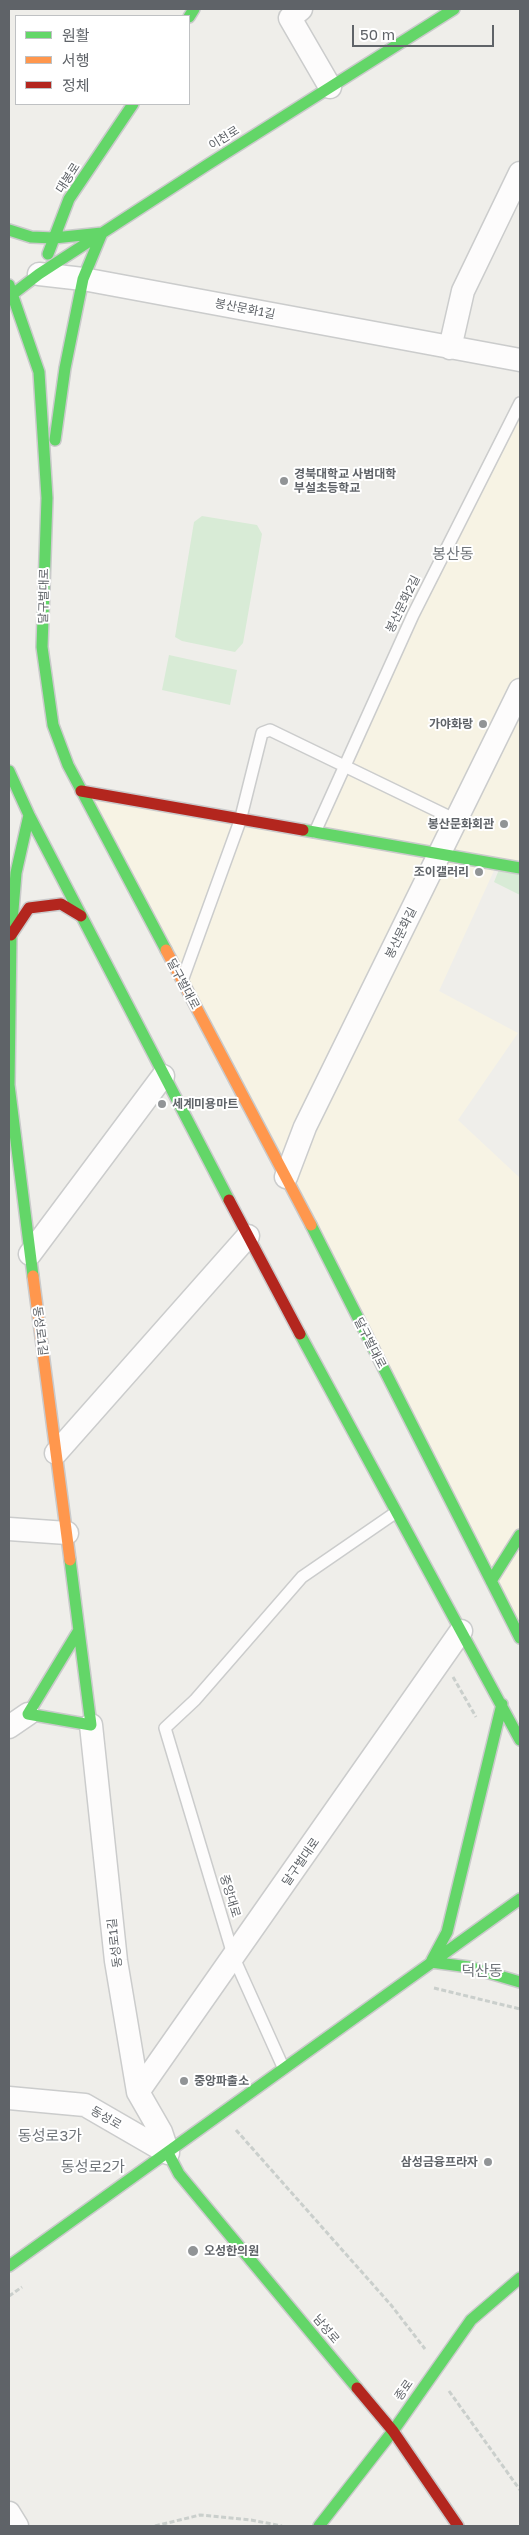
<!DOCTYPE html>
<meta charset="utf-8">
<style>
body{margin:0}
#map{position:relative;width:529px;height:2535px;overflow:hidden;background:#efeeea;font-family:"Golos Text","Noto Sans KR",sans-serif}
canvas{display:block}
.frame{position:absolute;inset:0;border:10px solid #5f6368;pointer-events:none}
.legend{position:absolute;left:15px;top:15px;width:175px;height:90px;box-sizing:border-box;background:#fff;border:1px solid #bfc1c3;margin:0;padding:6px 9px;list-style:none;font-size:15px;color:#5f6368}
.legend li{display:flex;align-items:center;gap:10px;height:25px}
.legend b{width:25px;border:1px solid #bfc1c3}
.scale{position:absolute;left:352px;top:25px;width:142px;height:22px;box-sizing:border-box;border:2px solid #5f6368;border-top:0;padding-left:6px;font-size:15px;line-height:18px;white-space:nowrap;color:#5f6368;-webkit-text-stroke:4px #fff;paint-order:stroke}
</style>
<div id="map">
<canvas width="529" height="2535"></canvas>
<div class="frame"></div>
<ul class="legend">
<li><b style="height:6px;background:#63d668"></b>원활</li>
<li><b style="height:6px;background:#ff974d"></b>서행</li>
<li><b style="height:6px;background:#b3261e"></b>정체</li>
</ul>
<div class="scale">50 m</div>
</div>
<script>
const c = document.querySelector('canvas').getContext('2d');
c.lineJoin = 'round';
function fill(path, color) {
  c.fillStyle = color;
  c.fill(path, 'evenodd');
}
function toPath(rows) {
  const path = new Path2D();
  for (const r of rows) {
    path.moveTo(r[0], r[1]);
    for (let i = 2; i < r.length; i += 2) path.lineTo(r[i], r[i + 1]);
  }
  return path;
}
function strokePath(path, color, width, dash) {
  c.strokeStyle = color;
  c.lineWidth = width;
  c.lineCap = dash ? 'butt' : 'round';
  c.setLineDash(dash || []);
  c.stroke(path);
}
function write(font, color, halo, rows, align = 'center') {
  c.font = font + ' "Golos Text","Noto Sans KR",sans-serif';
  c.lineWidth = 4;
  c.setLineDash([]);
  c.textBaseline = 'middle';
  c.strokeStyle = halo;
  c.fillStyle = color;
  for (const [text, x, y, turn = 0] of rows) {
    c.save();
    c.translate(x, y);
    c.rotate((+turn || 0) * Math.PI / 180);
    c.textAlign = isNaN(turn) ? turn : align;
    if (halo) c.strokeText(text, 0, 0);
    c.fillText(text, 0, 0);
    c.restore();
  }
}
const commercial = toPath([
 [520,405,520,868,497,864,439,991,518,1033,458,1120,520,1178,520,1638,81,791,315,833]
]);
const green = toPath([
 [202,516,257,525,262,534,243,643,235,652,182,641,175,637,194,522],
 [169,655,237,670,230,705,162,690],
 [500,867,520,870,520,895,494,882]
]);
const path = toPath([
 [453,1677,476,1717],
 [434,1988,520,2009],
 [236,2130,391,2305,425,2349],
 [9,2296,22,2287],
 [449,2391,520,2490],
 [155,2526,200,2515,251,2520,282,2526]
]);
const lane = toPath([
 [315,832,413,615,520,403],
 [183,978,240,821,262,733,270,730,456,820],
 [283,2067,234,1958,165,1728,195,1700,302,1577,395,1513]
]);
const street = toPath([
 [301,9,290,18,330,87],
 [39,274,83,279,520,360],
 [450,348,463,291,520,173],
 [286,1177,305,1127,520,690],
 [30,1254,163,1076],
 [56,1453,248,1236],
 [9,1529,67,1533],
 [91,1725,116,1961,138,2092,161,2132,168,2153],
 [9,1727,28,1714],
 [138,2092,461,1631],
 [9,2098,85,2105,168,2153],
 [9,2513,17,2526]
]);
const fast = toPath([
 [189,17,194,9],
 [9,230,31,237,54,238,102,233,83,279,65,368,55,440],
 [48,254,69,199,133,104],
 [9,285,39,372,47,498,42,647,53,725,68,765,166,950],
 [9,297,39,274,207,165,454,9],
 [9,771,29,815,229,1200],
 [29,815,16,873,11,935,9,1085,33,1276],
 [303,830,520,868],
 [311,1225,520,1638],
 [300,1334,520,1740],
 [70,1560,91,1725,28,1714,79,1630],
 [491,1581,520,1535],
 [432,1960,447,1932,502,1704],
 [431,1962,469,1967,520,1982],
 [168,2153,179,2174,357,2388],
 [9,2266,520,1899],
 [319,2526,393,2431,471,2320,520,2278]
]);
const slow = toPath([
 [166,950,311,1225],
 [33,1276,70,1560]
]);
const jam = toPath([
 [81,791,303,830],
 [11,935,29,908,61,904,81,916],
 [229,1200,300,1334],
 [357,2388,393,2431,458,2526]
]);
const markers = [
 [284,481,5,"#919496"],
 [483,724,5,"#919496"],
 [504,824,5,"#919496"],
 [479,872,5,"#919496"],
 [162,1104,5,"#919496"],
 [184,2081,5,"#919496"],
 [488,2162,5,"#919496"],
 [193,2251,6,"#919496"]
];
const streetNames = [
 ["이천로",224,138,-32],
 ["대봉로",68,178,-57],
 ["봉산문화1길",245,309,11],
 ["달구벌대로",44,596,-89],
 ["봉산문화2길",403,604,-64],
 ["봉산문화길",401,933,-64],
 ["달구벌대로",183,984,62],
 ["동성로1길",40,1331,83],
 ["달구벌대로",370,1343,63],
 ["달구벌대로",301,1862,-55],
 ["중앙대로",230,1896,73],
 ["동성로1길",115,1943,-97],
 ["동성로",106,2118,30],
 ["남성로",326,2329,50],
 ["종로",404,2390,-55]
];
const poiNames = [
 ["경북대학교 사범대학",294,474],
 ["부설초등학교",294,488],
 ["가야화랑",473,724,"right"],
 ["봉산문화회관",494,824,"right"],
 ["조이갤러리",469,872,"right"],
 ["세계미용마트",172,1104],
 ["중앙파출소",194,2081],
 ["삼성금융프라자",478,2162,"right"],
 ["오성한의원",204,2251]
];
const quarterNames = [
 ["봉산동",453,554],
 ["덕산동",482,1971],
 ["동성로3가",50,2136],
 ["동성로2가",93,2167]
];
fill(commercial, '#f7f3e4');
fill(green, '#d8ebd6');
strokePath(lane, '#cbcccc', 14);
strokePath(street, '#cbcccc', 25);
strokePath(fast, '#cacacb', 14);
strokePath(slow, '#cacacb', 14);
strokePath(jam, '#cacacb', 14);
strokePath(path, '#cacfcc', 3, [5, 2.5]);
strokePath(lane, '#fdfcfc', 11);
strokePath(street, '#fdfcfc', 22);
strokePath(fast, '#63d668', 11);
strokePath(slow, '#ff974d', 11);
strokePath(jam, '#b3261e', 11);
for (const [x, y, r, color] of markers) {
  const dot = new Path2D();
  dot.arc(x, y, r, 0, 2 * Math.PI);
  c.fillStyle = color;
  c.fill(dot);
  strokePath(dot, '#fff', 2);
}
write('12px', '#5f6368', '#fff', streetNames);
write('bold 12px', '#5f6368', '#fff', poiNames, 'left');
write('15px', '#70757a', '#fff', quarterNames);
</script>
